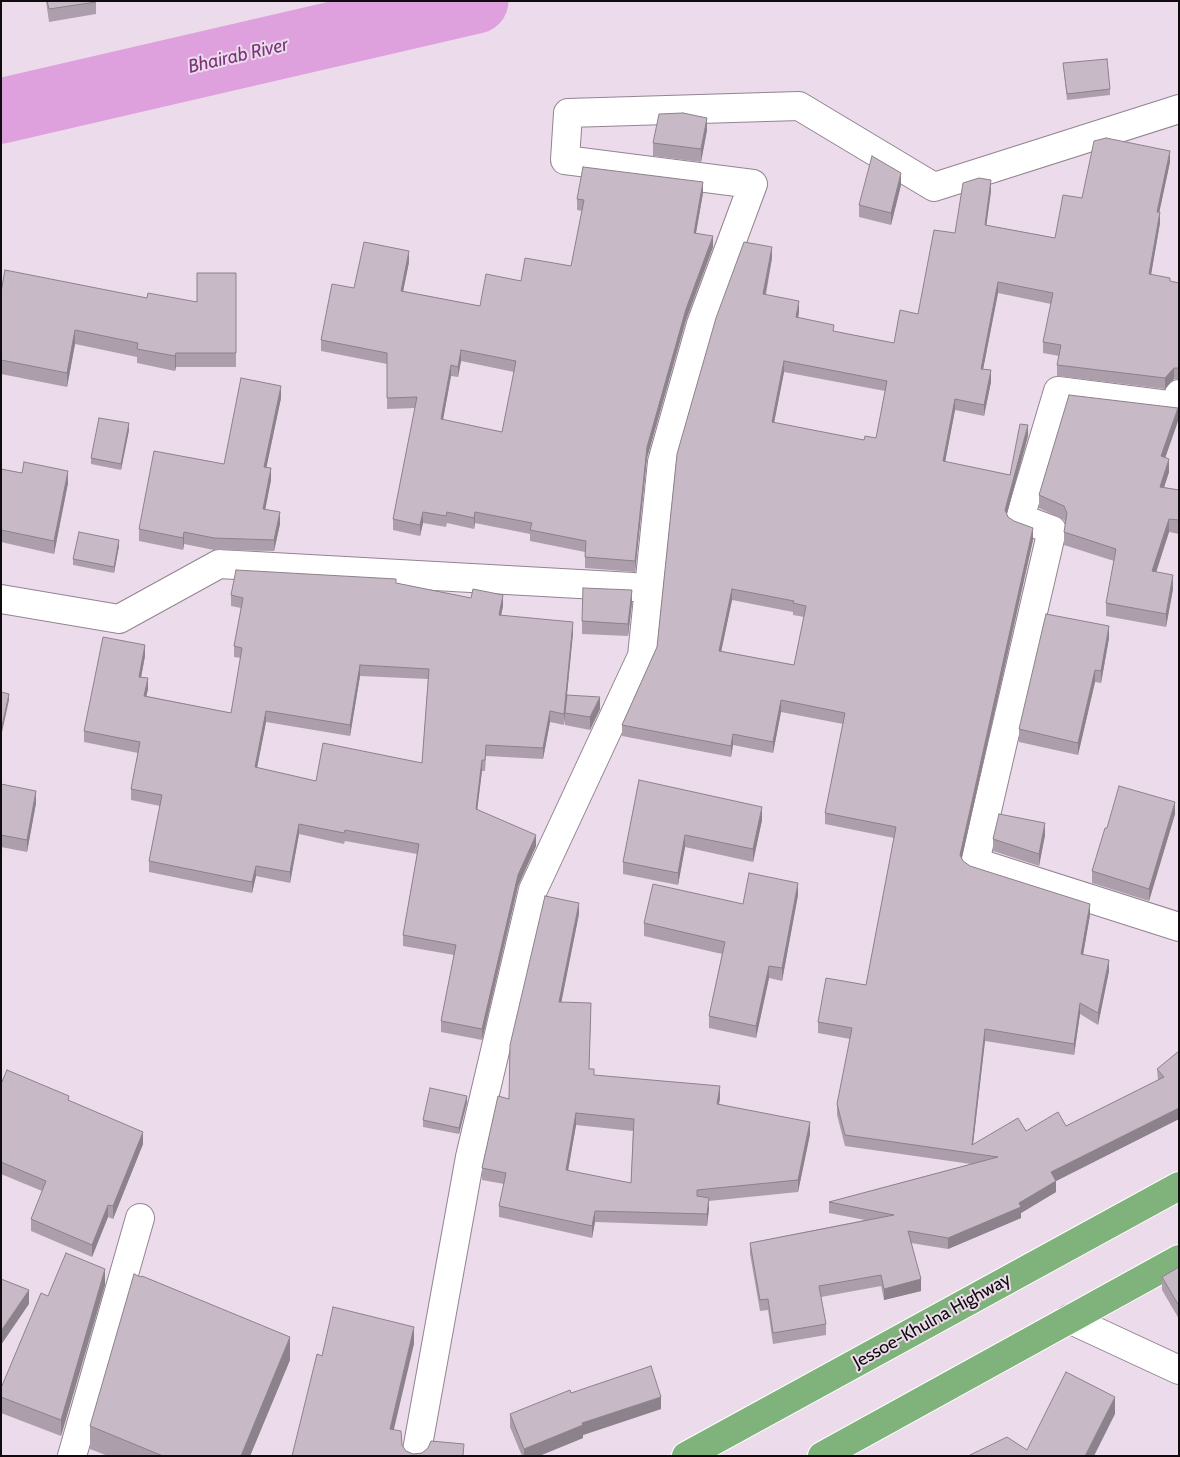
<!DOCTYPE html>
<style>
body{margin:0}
#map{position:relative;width:1180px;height:1457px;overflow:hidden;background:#ecdceb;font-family:Cabin,sans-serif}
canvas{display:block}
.frame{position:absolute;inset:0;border:2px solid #100b0f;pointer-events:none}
</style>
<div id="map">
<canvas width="1180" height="1457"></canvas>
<div class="frame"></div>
</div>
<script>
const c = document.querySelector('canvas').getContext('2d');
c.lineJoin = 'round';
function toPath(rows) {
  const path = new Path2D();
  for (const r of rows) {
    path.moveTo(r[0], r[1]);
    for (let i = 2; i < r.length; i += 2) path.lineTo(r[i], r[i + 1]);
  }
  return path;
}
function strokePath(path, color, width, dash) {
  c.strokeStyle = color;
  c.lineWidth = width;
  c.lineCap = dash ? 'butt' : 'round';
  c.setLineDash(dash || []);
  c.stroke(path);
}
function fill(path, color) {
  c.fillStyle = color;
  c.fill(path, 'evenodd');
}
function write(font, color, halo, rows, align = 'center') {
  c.font = font + ' Cabin,sans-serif';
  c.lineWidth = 4;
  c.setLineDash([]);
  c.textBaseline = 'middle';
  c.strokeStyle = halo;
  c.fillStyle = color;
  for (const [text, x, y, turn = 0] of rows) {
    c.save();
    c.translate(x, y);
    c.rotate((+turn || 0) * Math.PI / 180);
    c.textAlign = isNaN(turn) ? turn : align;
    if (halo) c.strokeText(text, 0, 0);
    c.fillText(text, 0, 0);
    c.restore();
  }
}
const river = toPath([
 [1,111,476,1]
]);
const minor = toPath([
 [1179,394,1176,406,1058,391,1020,518,1052,530,975,862,1179,927],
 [1,599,119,619,219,564,633,587],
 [1069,1319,1179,1370],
 [72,1456,140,1218],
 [416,1456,470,1157,533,890,642,656,662,462,701,324,753,184,565,160,568,113,799,106,934,187,1179,109]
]);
const trunk = toPath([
 [686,1456,1179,1186],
 [822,1456,1179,1259]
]);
const wall = toPath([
 [46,1,96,1,96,14,49,22],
 [1063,63,1110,89,1110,95,1067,100],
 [707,130,701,162,653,156,653,143],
 [1170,162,1159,212,1160,223,1151,275,1170,281,1179,283,1179,379,1174,379,1165,389,1057,376,1057,365,1059,356,1043,353,1043,342,1051,304,998,293,983,369,991,382,984,416,955,410,945,462,1010,475,1028,436,1007,514,1008,517,1033,540,962,858,963,861,970,866,1090,915,1083,955,1109,971,1098,1025,1080,1014,1074,1055,985,1041,973,1144,1026,1131,1066,1126,1158,1080,1157,1069,1179,1051,1179,1119,1056,1181,1056,1192,1021,1213,1021,1218,948,1249,911,1243,921,1291,884,1300,881,1286,821,1297,826,1324,826,1335,773,1344,768,1310,760,1311,750,1254,750,1243,865,1220,829,1213,829,1202,971,1164,845,1146,837,1115,837,1104,850,1039,818,1033,818,1022,866,985,894,838,825,824,825,813,843,724,781,712,773,753,733,745,731,757,622,736,622,725,657,647,772,258,766,295,799,312,798,318,834,331,894,343,918,314,955,233,991,191,986,225,1055,238,1082,198],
 [784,372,885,391,876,438,864,440,774,423],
 [732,600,793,612,793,615,804,617,794,665,721,651],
 [901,185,891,225,859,217,859,205],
 [703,193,696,233,713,247,686,320,647,458,635,572,585,568,585,552,530,541,530,534,475,523,474,529,447,523,446,527,423,523,420,536,393,530,393,519,415,408,387,409,387,364,321,351,321,340,354,288,409,262,403,291,480,306,521,281,571,266,582,211,577,210,577,199],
 [461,361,514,372,502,432,443,420,451,376,458,377],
 [236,273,236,367,176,367,175,371,137,363,137,357,75,344,67,387,1,374,1,292,147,298,197,302],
 [281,398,266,468,271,480,265,509,280,524,274,551,214,550,184,544,183,550,139,541,139,529,224,464],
 [1178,421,1165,458,1169,472,1164,487,1179,490,1179,534,1169,532,1156,572,1173,589,1166,627,1106,616,1106,603,1114,561,1064,545,1064,532,1066,524,1064,520,1039,508,1039,495],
 [129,430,121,470,91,464,91,458],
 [1,469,68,483,54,554,1,542],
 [119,546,114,573,73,565,73,559],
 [396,583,503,606,501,615,573,633,564,725,550,722,543,759,486,756,485,771,482,771,477,809,536,846,518,886,482,1040,441,1032,441,1021,454,955,403,946,403,935,417,854,345,841,344,844,299,834,290,883,256,876,252,893,149,872,149,861,160,806,131,800,131,789,138,753,84,742,84,731,145,656,141,677,148,689,146,696,231,713,241,658,234,657,234,646,241,608,231,606,231,595],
 [360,676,428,679,422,763,316,781,257,768,266,722,350,736],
 [632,603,628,636,582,634,582,621],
 [1109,638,1101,683,1095,682,1078,755,1019,742,1019,729],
 [600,709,590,730,565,725,565,713],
 [639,780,762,820,753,862,685,847,678,885,623,874,623,862],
 [1,784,36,803,27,852,1,847],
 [1175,814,1149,901,1092,883,1092,871,1107,828],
 [1045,835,1039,866,993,851,993,839],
 [798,895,782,981,769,978,756,1038,709,1028,709,1016,722,954,644,936,644,923,743,904],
 [579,914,561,1002,591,1015,589,1069,594,1075,720,1098,719,1104,810,1134,798,1192,709,1201,709,1209,707,1226,595,1222,592,1238,499,1217,499,1206,504,1184,482,1180,482,1168],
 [576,1125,633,1131,631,1183,568,1171],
 [1,1084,69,1101,143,1144,113,1219,108,1217,92,1257,31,1231,31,1219,42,1191,1,1174],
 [467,1102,459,1134,423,1127,423,1120],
 [1179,1267,1179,1319,1162,1290,1162,1277],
 [105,1285,61,1436,1,1413,1,1388],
 [290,1360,250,1456,108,1456,90,1449,90,1426],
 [571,1393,661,1409,583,1435,583,1438,539,1456,522,1456,510,1427,510,1414]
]);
const shadedWall = toPath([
 [707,118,707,130,701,162,701,149],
 [1170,151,1170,162,1157,223,1157,212],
 [901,173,901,185,891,225,891,213],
 [991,180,991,191,985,236,985,225],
 [703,182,703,193,694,244,694,233],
 [1160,212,1160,223,1149,286,1149,274],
 [713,236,713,247,686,320,647,458,635,572,635,561,647,447,686,309],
 [772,247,772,258,763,305,763,294],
 [409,251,409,262,401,302,401,291],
 [998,282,998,293,981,380,981,369],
 [799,301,799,312,796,329,796,317],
 [75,330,75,344,67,387,67,373],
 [461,350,461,361,458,377,458,367],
 [176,353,176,367,175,371,175,356],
 [784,361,784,372,772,433,772,422],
 [451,365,451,376,441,430,441,419],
 [1174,368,1174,379,1165,389,1165,378],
 [991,370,991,382,984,416,984,405],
 [281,386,281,398,264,479,264,467],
 [955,399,955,410,943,473,943,461],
 [1178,408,1178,421,1161,470,1161,456],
 [129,423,129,430,121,470,121,464],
 [1028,425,1028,436,1005,521,1005,510],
 [1169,459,1169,472,1160,500,1160,487],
 [271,468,271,480,263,521,263,509],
 [68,471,68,483,54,554,54,541],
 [280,512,280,524,274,551,274,540],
 [423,512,423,523,420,536,420,525],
 [475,512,475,523,474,529,474,518],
 [1169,519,1169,532,1152,585,1152,571],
 [1033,528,1033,540,960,866,960,855],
 [184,532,184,544,183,550,183,538],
 [119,540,119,546,114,573,114,567],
 [1173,575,1173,589,1166,627,1166,614],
 [732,589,732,600,719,662,719,651],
 [632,590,632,603,628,636,628,624],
 [503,595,503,606,499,626,499,615],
 [573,622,573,633,564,725,564,714],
 [1109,626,1109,638,1101,683,1101,671],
 [145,645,145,656,139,688,139,677],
 [360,665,360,676,350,736,350,725],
 [1095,670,1095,682,1078,755,1078,743],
 [148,678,148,689,144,707,144,696],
 [9,694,9,700,2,732,2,726],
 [600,697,600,709,590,730,590,717],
 [781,700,781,712,773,753,773,742],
 [266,711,266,722,255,778,255,767],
 [550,711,550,722,543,759,543,748],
 [733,734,733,745,731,757,731,746],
 [482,760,482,771,476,820,476,809],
 [36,791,36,803,27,852,27,840],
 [1175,802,1175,814,1149,901,1149,889],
 [762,807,762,820,753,862,753,849],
 [1045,823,1045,835,1039,866,1039,854],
 [299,824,299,834,290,883,290,872],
 [536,835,536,846,518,886,482,1040,482,1029,518,875],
 [685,835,685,847,678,885,678,873],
 [256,866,256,876,252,893,252,882],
 [798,883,798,895,782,981,782,968],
 [579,903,579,914,559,1014,559,1002],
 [1090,904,1090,915,1081,966,1081,954],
 [1109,960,1109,971,1098,1025,1098,1013],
 [769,966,769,978,756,1038,756,1026],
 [1080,1003,1080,1014,1074,1055,1074,1044],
 [985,1029,985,1041,972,1153,972,1145],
 [720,1086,720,1098,717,1115,717,1104],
 [467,1096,467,1102,459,1134,459,1128],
 [1179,1108,1179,1119,1056,1181,1056,1192,1021,1213,1021,1218,948,1249,948,1238,1019,1203,1051,1172],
 [576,1113,576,1125,566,1182,566,1170],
 [810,1122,810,1134,798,1192,798,1180],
 [143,1132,143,1144,113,1219,113,1206],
 [709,1198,709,1209,707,1226,707,1214],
 [108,1205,108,1217,92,1257,92,1245],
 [595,1211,595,1222,592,1238,592,1226],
 [105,1269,105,1285,61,1436,61,1420],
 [921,1279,921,1291,884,1300,884,1289],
 [29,1290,29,1304,1,1345,1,1331],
 [414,1327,414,1344,390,1446,390,1429],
 [290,1337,290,1360,250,1456,241,1456],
 [661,1397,661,1409,583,1435,583,1438,539,1456,524,1456,524,1449,582,1423],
 [1115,1397,1115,1414,1094,1456,1085,1456]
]);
const building = toPath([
 [47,1,96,1,96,2,49,9,47,1],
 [1107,59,1110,89,1067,94,1063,63,1107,59],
 [683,113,707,118,701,149,653,143,659,114,683,113],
 [1106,138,1170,151,1157,212,1160,212,1149,274,1170,278,1170,281,1179,283,1179,368,1174,368,1165,378,1057,365,1061,345,1043,342,1053,293,998,282,981,369,991,370,984,405,955,399,943,461,1010,475,1020,424,1028,425,1005,510,1008,517,1014,521,1033,528,960,855,963,861,970,866,1090,904,1081,954,1109,960,1098,1013,1080,1003,1074,1044,985,1029,972,1145,1018,1118,1026,1131,1058,1112,1066,1126,1164,1077,1157,1069,1179,1051,1179,1108,1051,1172,1056,1181,1019,1203,1021,1207,948,1238,908,1231,921,1279,884,1289,881,1275,819,1286,826,1324,773,1333,768,1299,760,1300,750,1243,894,1215,829,1202,998,1157,845,1135,837,1104,852,1028,818,1022,826,978,866,985,896,827,825,813,845,713,781,700,773,742,733,734,731,746,622,725,657,647,677,454,716,318,744,242,772,247,763,294,799,301,796,317,834,325,833,331,894,343,900,310,918,314,934,230,955,233,963,183,979,178,991,180,985,225,1055,238,1063,195,1082,198,1094,141,1106,138],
 [784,361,887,381,876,438,865,436,864,440,772,422,784,361],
 [732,589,794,601,793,603,806,606,794,665,719,651,732,589],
 [872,156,901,173,891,213,859,205,872,156],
 [583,167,703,182,694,233,713,236,686,309,647,447,635,561,585,557,586,541,530,530,532,523,475,512,474,518,447,512,446,516,423,512,420,525,393,519,417,397,387,398,387,353,321,340,332,284,354,288,364,242,409,251,401,291,480,306,486,274,521,281,525,258,571,266,584,200,577,199,583,167],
 [461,350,516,361,502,432,441,419,451,365,458,367,461,350],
 [5,270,147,298,148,293,197,302,197,273,236,273,236,353,176,353,175,356,137,349,138,343,75,330,67,373,1,360,1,292,5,270],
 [241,378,281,386,264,467,271,468,263,509,280,512,274,540,214,538,184,532,183,538,139,529,154,451,224,464,241,378],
 [1069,395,1178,408,1161,456,1169,459,1160,487,1179,490,1179,520,1169,519,1152,571,1173,575,1166,614,1106,603,1116,549,1064,532,1067,513,1064,506,1039,495,1069,395],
 [99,418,129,423,121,464,91,458,99,418],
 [24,462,68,471,54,541,1,530,1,469,22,473,24,462],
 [79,532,119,540,114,567,73,559,79,532],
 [236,570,396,579,396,583,471,598,473,589,503,595,499,615,573,622,564,714,550,711,543,748,486,745,485,760,482,760,476,809,536,835,518,875,482,1029,441,1021,456,945,403,935,419,844,345,830,344,833,299,824,290,872,256,866,252,882,149,861,162,795,131,789,140,742,84,731,103,637,145,645,139,677,148,678,144,696,231,713,242,648,234,646,243,598,231,595,236,570],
 [360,665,429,669,422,763,323,743,316,781,255,767,266,711,350,725,360,665],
 [583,588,632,590,628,624,582,621,583,588],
 [1046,614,1109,626,1101,671,1095,670,1078,743,1019,729,1046,614],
 [1,692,9,694,2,726,1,726,1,692],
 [567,695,600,697,590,717,565,713,567,695],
 [639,780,762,807,753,849,685,835,678,873,623,862,639,780],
 [1,784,36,791,27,840,1,835,1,784],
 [1119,786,1175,802,1149,889,1092,871,1105,828,1107,828,1119,786],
 [999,814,1045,823,1039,854,993,839,999,814],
 [749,873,798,883,782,968,769,966,756,1026,709,1016,725,942,644,923,653,884,743,904,749,873],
 [545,896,579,903,559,1002,591,1003,589,1069,594,1069,594,1075,720,1086,717,1104,810,1122,798,1180,697,1190,697,1196,709,1198,707,1214,595,1211,592,1226,499,1206,506,1173,482,1168,498,1096,509,1099,510,1045,545,896],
 [576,1113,634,1119,631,1183,566,1170,576,1113],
 [7,1070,69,1096,68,1100,143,1132,113,1206,108,1205,92,1245,31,1219,46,1181,1,1162,1,1084,7,1070],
 [430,1088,467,1096,459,1128,423,1120,430,1088],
 [66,1253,105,1269,61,1420,1,1397,1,1388,41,1293,48,1296,66,1253],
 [1179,1267,1179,1306,1162,1277,1179,1267],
 [134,1274,141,1277,142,1276,290,1337,241,1456,163,1456,90,1426,134,1274],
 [1,1279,29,1290,1,1331,1,1279],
 [333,1307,414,1327,390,1429,401,1431,402,1445,406,1451,413,1454,422,1453,428,1448,431,1441,464,1444,463,1456,292,1456,317,1354,322,1356,333,1307],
 [651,1366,661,1397,582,1423,583,1425,524,1449,510,1414,570,1390,571,1393,651,1366],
 [1066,1372,1115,1397,1085,1456,968,1456,1007,1437,1027,1450,1066,1372]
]);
const streetNames = [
 ["Jessoe-Khulna Highway",932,1321,-29]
];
const waterNames = [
 ["Bhairab River",238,56,-13]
];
strokePath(river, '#dea1dd', 65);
strokePath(minor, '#928491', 30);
strokePath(trunk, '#fff', 30);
strokePath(minor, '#fff', 28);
strokePath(trunk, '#80b27b', 28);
fill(wall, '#ac9fab');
fill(shadedWall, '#8c828b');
fill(building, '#c8b9c7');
strokePath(building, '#8c828b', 1);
write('18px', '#100b0f', '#ecdceb', streetNames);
write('italic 19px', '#7c357d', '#ecdceb', waterNames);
</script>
